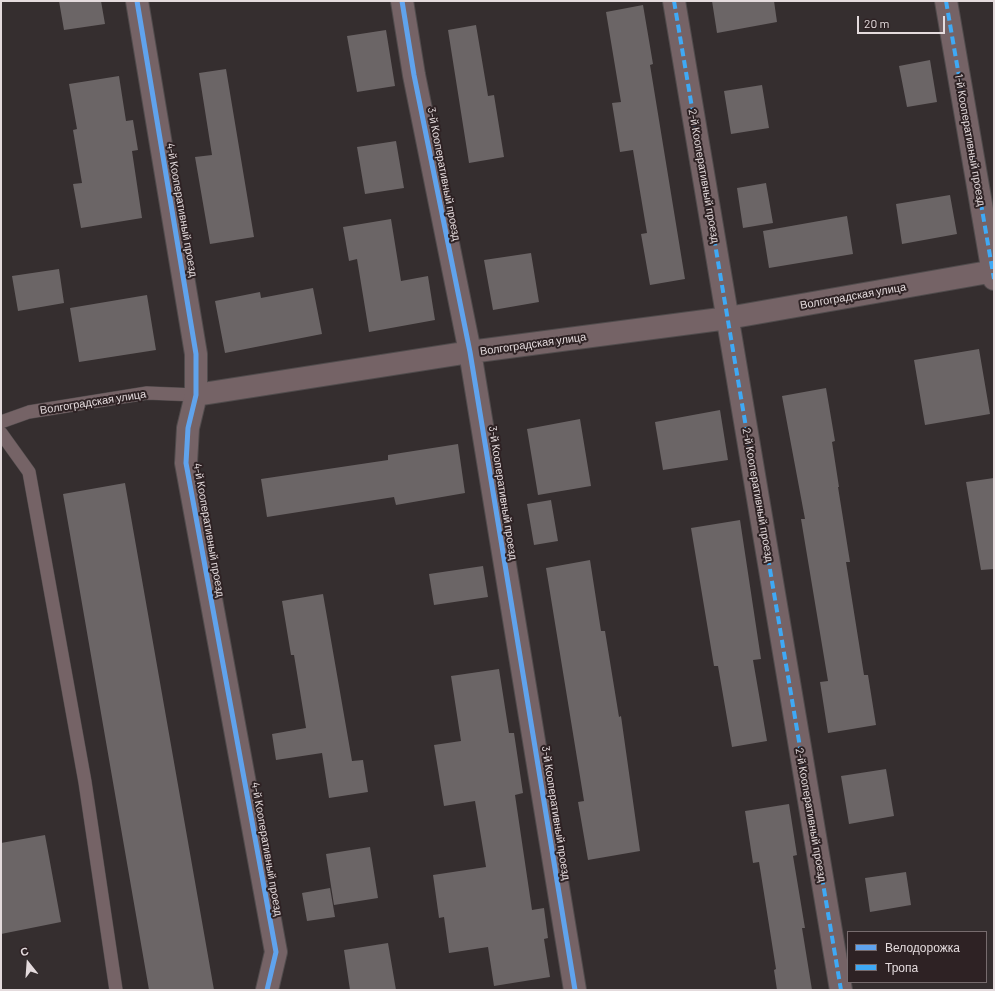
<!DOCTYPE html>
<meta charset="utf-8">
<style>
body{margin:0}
#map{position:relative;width:995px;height:991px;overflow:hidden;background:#352e2f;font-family:Barlow,sans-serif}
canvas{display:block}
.frame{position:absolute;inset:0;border:2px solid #e4dbdd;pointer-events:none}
.legend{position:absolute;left:847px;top:931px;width:140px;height:52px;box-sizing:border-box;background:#2e2224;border:1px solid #776c6e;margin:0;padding:5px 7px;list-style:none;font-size:12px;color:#e4dbdd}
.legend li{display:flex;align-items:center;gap:8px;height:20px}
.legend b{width:20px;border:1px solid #776c6e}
.north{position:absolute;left:8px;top:943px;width:40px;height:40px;-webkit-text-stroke:3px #2e2224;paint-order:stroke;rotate:343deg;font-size:11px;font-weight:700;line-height:16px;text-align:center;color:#e4dbdd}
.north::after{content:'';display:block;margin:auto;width:14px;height:18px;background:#e4dbdd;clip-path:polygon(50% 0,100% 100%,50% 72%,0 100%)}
.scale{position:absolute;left:857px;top:16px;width:88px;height:18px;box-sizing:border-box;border:2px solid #e4dbdd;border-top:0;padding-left:5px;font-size:12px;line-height:14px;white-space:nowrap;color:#e4dbdd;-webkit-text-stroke:3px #2e2224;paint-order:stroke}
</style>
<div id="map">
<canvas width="995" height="991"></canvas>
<div class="frame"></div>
<ul class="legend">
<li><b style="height:5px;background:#60a3ed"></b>Велодорожка</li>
<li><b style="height:5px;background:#3fa9f5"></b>Тропа</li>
</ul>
<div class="north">С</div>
<div class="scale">20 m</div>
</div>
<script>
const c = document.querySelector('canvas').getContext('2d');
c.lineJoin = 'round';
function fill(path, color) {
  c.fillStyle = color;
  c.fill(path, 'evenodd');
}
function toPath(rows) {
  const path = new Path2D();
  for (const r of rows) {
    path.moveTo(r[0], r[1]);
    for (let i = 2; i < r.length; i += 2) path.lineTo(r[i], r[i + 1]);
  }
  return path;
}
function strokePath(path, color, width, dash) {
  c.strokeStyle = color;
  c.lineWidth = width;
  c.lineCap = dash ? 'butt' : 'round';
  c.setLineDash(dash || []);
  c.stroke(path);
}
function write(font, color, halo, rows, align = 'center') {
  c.font = font + ' Barlow,sans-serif';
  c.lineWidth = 4;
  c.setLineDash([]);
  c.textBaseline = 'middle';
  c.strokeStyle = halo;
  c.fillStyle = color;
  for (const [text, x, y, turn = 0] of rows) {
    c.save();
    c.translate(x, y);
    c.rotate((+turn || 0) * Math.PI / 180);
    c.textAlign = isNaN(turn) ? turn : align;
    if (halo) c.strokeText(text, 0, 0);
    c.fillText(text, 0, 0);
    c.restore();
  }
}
const building = toPath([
 [59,1,101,1,105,24,64,30],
 [712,1,774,1,777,22,717,33],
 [643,5,653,64,650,65,685,279,650,285,641,234,647,233,633,150,620,152,612,103,621,102,606,12],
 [476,25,488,96,494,95,504,157,469,163,448,30],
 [386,30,395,86,357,92,347,36],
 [930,60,937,102,907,107,899,66],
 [226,69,254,237,210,244,195,157,212,155,199,73],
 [119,76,126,121,133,120,138,150,132,151,142,218,81,228,73,184,82,183,73,130,77,129,69,84],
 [762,85,769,128,731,134,724,91],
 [396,141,404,188,365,194,357,147],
 [766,183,773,223,743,228,737,188],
 [950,195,957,234,902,244,896,204],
 [847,216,853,254,769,268,763,231],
 [391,219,401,281,428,276,435,320,369,332,357,259,349,261,343,227],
 [531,253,539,302,493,310,484,260],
 [59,269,64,303,18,311,12,276],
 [313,288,322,334,225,353,215,301,260,292,261,298],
 [147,295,156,350,79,362,70,308],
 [979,349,990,414,925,425,914,360],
 [826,388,835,441,832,442,839,487,838,487,850,562,846,562,864,675,868,675,876,725,828,733,820,682,828,681,801,519,805,519,782,396],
 [720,410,728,460,663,470,655,422],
 [580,419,591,486,538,495,527,429],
 [458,444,465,493,396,505,394,497,267,517,261,479,388,460,388,455],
 [994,478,994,569,981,570,966,482],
 [125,483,214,990,149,990,63,494],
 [551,500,558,541,534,545,527,504],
 [740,520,761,659,753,660,767,741,732,747,718,666,714,666,691,528],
 [590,560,601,631,605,631,619,717,621,716,640,851,588,860,578,802,584,801,546,568],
 [483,566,488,597,434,605,429,574],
 [323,594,352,761,363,760,368,792,329,798,322,753,276,760,272,734,306,728,294,655,291,655,282,601],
 [499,669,509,733,514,733,523,793,515,795,532,910,544,908,548,938,544,939,550,977,494,986,488,947,449,953,444,917,439,918,433,875,486,867,475,801,444,806,434,745,461,741,451,676],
 [886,769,894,816,849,824,841,776],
 [789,804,797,855,793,856,805,928,802,928,812,990,777,990,774,970,776,969,759,862,753,863,745,811],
 [45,835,61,922,1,934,1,843],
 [370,847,378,898,334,905,326,854],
 [906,872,911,905,870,912,865,878],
 [330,888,335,917,307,921,302,893],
 [388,943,396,990,350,990,344,950]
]);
const lane = toPath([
 [1,422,29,412,147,393,196,395],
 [1,433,29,472,85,782,116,990]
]);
const street = toPath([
 [137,1,196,354,196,395,188,428,186,463,276,952,267,990],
 [402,1,414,75,470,352,575,990],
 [674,1,841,990],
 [946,1,994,279],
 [196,395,470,352,728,318,994,271]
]);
const quiet = toPath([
 [674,1,841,990],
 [946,1,994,279]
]);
const cycleway = toPath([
 [137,1,196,354,196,395,188,428,186,463,276,952,267,990],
 [402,1,414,75,470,352,575,990]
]);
const streetNames = [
 ["1-й Кооперативный проезд",970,140,80],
 ["3-й Кооперативный проезд",444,174,79],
 ["2-й Кооперативный проезд",704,176,80],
 ["4-й Кооперативный проезд",182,210,80],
 ["Волгоградская улица",853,296,-10],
 ["Волгоградская улица",533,344,-8],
 ["Волгоградская улица",93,402,-9],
 ["3-й Кооперативный проезд",503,493,81],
 ["2-й Кооперативный проезд",758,495,80],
 ["4-й Кооперативный проезд",209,530,80],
 ["3-й Кооперативный проезд",556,813,81],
 ["2-й Кооперативный проезд",811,815,80],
 ["4-й Кооперативный проезд",267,849,80]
];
fill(building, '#6b6566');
strokePath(lane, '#504b4c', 14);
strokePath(street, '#504b4c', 24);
strokePath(lane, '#756366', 13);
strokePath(street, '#756366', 22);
strokePath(quiet, '#3fa9f5', 4, [8, 4]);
strokePath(cycleway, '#60a3ed', 5);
write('11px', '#e4dbdd', '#2e2224', streetNames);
</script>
